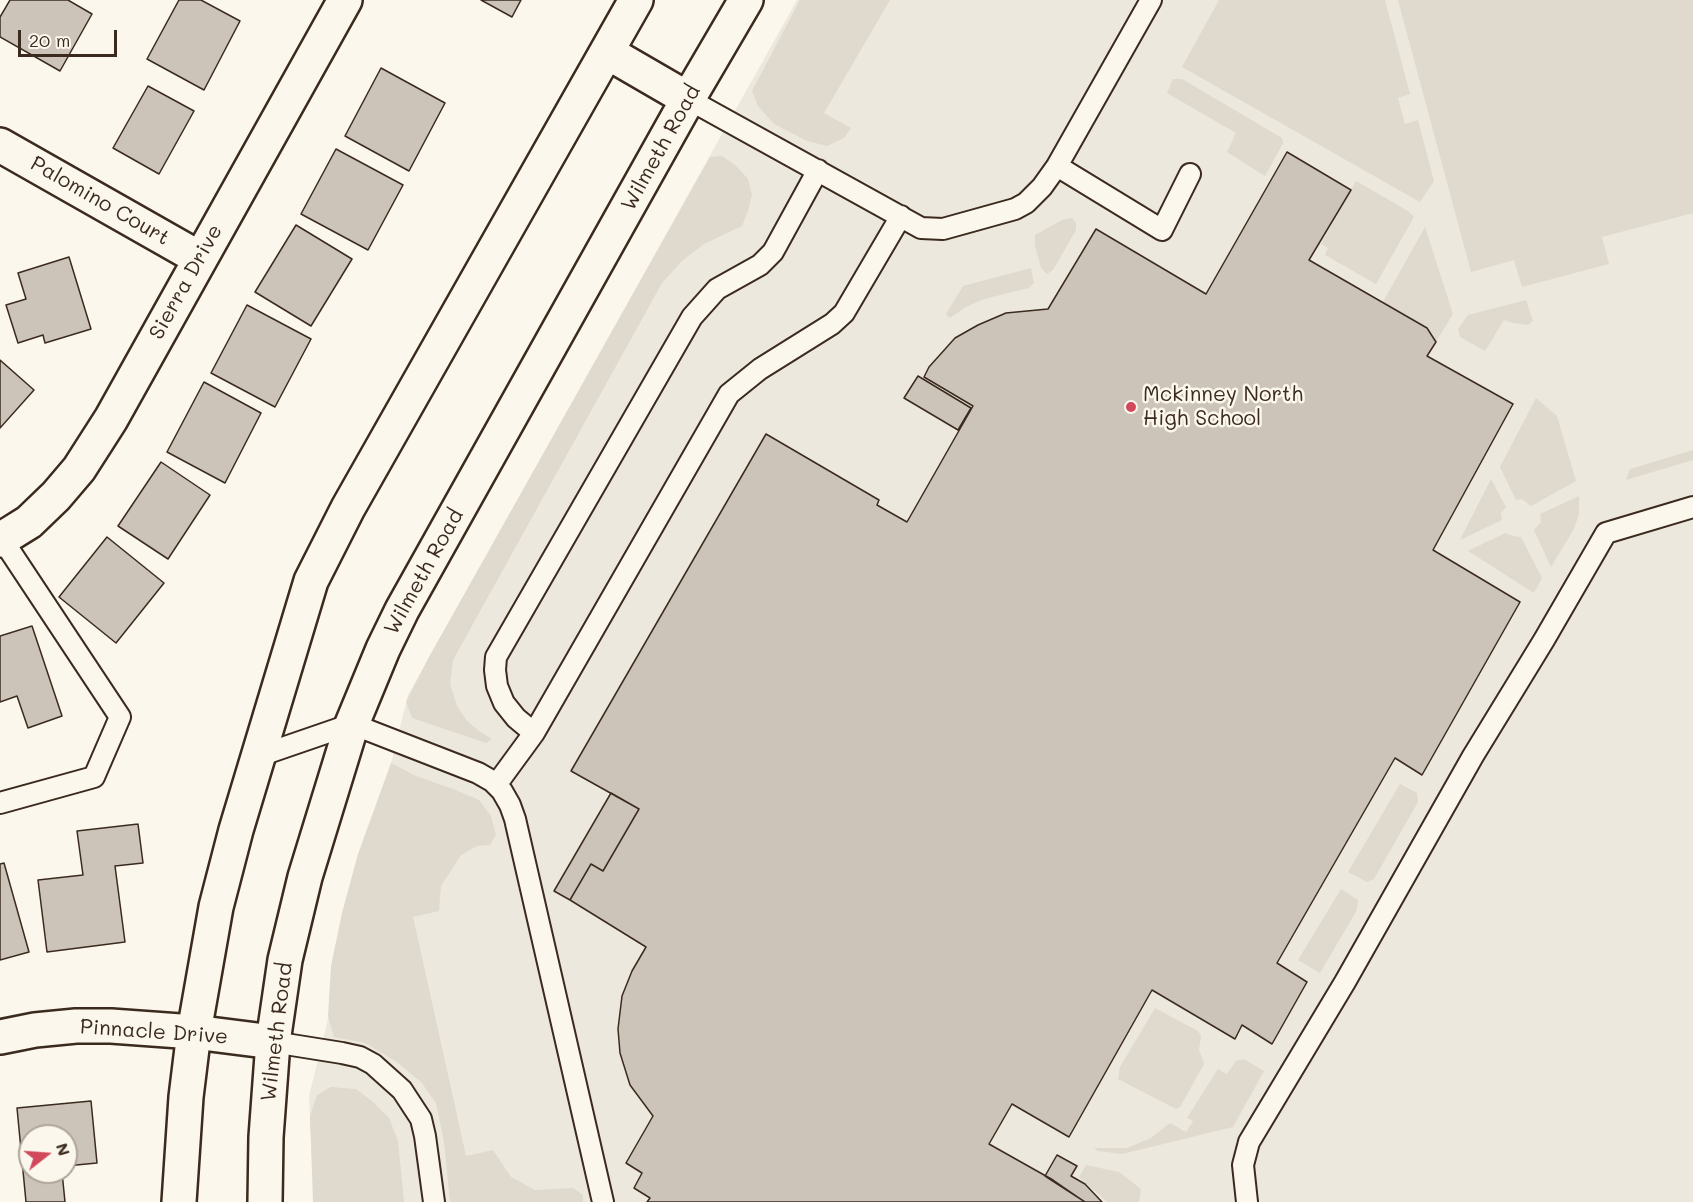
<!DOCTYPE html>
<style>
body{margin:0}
#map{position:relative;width:1693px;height:1202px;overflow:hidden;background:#fbf7ec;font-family:Mali,sans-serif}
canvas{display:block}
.north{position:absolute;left:18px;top:1124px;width:60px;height:60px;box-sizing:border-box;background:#fbf7ec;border:2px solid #aea59a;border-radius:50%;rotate:73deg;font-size:16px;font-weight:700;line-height:24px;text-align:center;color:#3b2a1e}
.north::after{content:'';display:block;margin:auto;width:21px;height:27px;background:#d1495b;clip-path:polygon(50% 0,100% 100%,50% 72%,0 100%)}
.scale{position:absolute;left:18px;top:30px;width:99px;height:27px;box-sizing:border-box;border:3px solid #3b2a1e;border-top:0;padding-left:8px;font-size:18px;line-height:21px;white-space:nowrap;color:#3b2a1e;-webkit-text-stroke:4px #fbf7ec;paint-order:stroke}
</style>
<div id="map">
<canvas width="1693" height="1202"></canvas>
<div class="north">N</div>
<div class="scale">20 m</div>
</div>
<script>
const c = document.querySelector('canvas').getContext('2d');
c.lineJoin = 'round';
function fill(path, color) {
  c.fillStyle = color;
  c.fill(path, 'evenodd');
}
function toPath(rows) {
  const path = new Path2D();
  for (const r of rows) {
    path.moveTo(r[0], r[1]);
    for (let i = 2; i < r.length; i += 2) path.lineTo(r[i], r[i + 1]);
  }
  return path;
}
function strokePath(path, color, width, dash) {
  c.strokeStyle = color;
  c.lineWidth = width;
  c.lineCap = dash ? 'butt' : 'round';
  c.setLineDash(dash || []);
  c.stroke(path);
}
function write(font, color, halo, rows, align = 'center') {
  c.font = font + ' Mali,sans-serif';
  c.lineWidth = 5;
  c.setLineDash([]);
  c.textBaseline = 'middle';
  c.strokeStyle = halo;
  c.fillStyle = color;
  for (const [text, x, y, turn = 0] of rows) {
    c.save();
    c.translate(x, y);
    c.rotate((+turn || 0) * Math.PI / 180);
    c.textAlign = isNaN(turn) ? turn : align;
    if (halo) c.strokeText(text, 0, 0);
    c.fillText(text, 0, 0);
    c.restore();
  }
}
const built = toPath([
 [797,0,1693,0,1693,1202,314,1202,309,1096,408,695]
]);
const green = toPath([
 [800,0,890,0,824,113,851,128,844,138,827,146,807,141,774,124,758,106,752,91],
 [1219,0,1385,0,1410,94,1398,98,1405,124,1418,120,1434,181,1420,202,1182,67],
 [1398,0,1693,0,1693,213,1602,237,1609,264,1522,287,1514,260,1471,272],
 [1173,79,1182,79,1282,138,1283,143,1265,176,1227,152,1236,133,1167,93],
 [722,156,735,165,748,179,752,195,748,211,742,226,704,244,682,261,662,283,453,660,450,684,457,706,467,721,479,731,492,739,486,743,412,718,406,702,429,657,710,157],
 [1356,181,1408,211,1414,217,1376,284,1325,255,1328,248,1321,244],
 [1072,218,1076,223,1076,230,1053,270,1047,274,1041,268,1035,246,1035,235,1062,220],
 [1425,227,1453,314,1436,342,1427,328,1383,302],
 [1031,268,1034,283,1029,288,984,299,964,308,950,318,946,314,963,286],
 [1526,300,1533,321,1528,325,1513,323,1504,320,1485,351,1460,337,1458,329,1468,315],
 [1536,398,1557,416,1576,481,1531,506,1522,499,1516,500,1500,467],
 [1693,450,1693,460,1626,480,1630,469],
 [1491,479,1506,507,1501,513,1502,520,1460,540],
 [1579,496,1579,514,1574,529,1551,567,1534,530,1541,522,1540,514],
 [1505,533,1513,536,1521,537,1542,578,1534,593,1468,551],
 [391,763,416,776,453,789,479,800,491,816,496,835,490,845,477,846,461,855,441,886,439,911,413,917,466,1156,493,1150,511,1177,535,1190,573,1188,583,1195,583,1202,450,1202,444,1142,436,1103,421,1082,397,1062,365,1043,334,1037,328,1016,331,966,342,913,358,854],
 [1400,784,1417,793,1418,802,1374,879,1367,882,1348,872],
 [1341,889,1358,900,1357,910,1320,973,1298,960],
 [1155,1008,1198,1031,1201,1036,1199,1050,1204,1064,1180,1107,1176,1109,1118,1079,1120,1067],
 [1244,1059,1264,1071,1233,1127,1122,1154,1098,1151,1094,1148,1127,1148,1151,1138,1170,1123,1186,1132,1193,1121,1187,1118,1218,1069,1227,1074,1236,1061],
 [331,1087,356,1089,373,1102,389,1118,398,1141,404,1202,313,1202,310,1116,317,1095],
 [1086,1165,1119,1172,1141,1189,1139,1202,1107,1202,1079,1177]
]);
const building = toPath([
 [10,0,68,0,92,14,60,71,0,37,0,17,10,0],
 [179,0,201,0,240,21,204,90,147,59,179,0],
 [481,0,521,0,512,17,481,0],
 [381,68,445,103,409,171,345,136,381,68],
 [148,86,194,111,159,174,113,148,148,86],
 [336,149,403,185,368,250,301,214,336,149],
 [1287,152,1351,190,1309,260,1427,328,1436,342,1427,356,1513,404,1433,550,1520,602,1422,775,1395,758,1277,963,1307,982,1272,1044,1242,1025,1235,1039,1152,990,1069,1137,1012,1104,989,1144,1053,1180,1085,1202,647,1202,650,1198,634,1188,642,1173,626,1163,653,1116,630,1085,620,1053,618,1029,622,996,632,971,646,947,570,900,591,864,603,871,639,809,571,771,766,434,879,500,877,505,907,522,973,406,924,377,929,367,955,338,978,325,1006,313,1048,309,1096,229,1206,294,1287,152],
 [296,225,352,259,311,326,255,292,296,225],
 [69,257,91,329,45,343,43,335,18,343,6,305,26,299,18,273,69,257],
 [247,305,311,339,275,407,211,373,247,305],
 [0,360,34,390,0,428,0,360],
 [918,376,971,408,958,430,904,398,918,376],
 [204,382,261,413,225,483,167,452,204,382],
 [161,462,210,495,168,559,118,526,161,462],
 [107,537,164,583,116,643,59,597,107,537],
 [32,626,62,716,28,728,17,696,0,702,0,636,32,626],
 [611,793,639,809,603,871,591,864,570,900,554,891,611,793],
 [138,824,143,863,115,866,125,942,47,952,38,880,83,875,77,831,138,824],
 [4,863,29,952,0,960,0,864,4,863],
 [91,1101,97,1163,66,1166,66,1136,30,1136,30,1172,62,1172,65,1202,26,1202,17,1108,91,1101],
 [1057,1155,1077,1166,1071,1176,1085,1184,1102,1202,1085,1202,1045,1176,1057,1155]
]);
const service = toPath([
 [688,99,921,228,943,229,1015,209,1026,203,1042,187,1057,166,1151,0],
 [1057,166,1162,230,1190,174],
 [534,733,516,718,504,703,497,686,495,670,496,657,692,317,717,289,760,265,773,252,818,170],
 [259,756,352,724,478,773,492,781,502,791,510,805,515,819,603,1202],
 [496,785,534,733,729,394,760,369,832,324,844,313,901,216],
 [0,803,94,777,120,717,2,539],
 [273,1042,342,1053,360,1057,373,1064,402,1090,421,1119,425,1136,434,1202],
 [1247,1202,1243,1165,1249,1142,1345,982,1473,756,1544,640,1606,533,1693,507]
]);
const minor = toPath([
 [0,145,199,258],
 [0,540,29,522,56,496,79,469,111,419,345,0],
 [0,1037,35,1030,76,1026,111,1026,194,1032,273,1042]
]);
const secondary = toPath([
 [607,52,688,99],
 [179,1202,186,1097,194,1032,216,907,236,830,311,581,348,508,636,0],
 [265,1202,266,1137,273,1042,285,960,305,877,352,724,383,649,402,610,688,99,746,0]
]);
const markers = [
 [1131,407,6,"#d1495b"]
];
const streetNames = [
 ["Wilmeth Road",661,148,-61],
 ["Palomino Court",100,201,30],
 ["Sierra Drive",186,282,-61],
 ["Wilmeth Road",424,572,-61],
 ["Pinnacle Drive",154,1032,4],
 ["Wilmeth Road",277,1032,-83]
];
const poiNames = [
 ["Mckinney North",1143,395],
 ["High School",1143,419]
];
fill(built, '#ede8dd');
fill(green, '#dfd9ce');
fill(building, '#ccc4b9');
strokePath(building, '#3b2a1e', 1.5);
strokePath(service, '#3b2a1e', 24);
strokePath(minor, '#3b2a1e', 38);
strokePath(secondary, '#3b2a1e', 38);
strokePath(service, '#fbf7ec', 20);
strokePath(minor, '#fbf7ec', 33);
strokePath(secondary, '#fbf7ec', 33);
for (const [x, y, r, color] of markers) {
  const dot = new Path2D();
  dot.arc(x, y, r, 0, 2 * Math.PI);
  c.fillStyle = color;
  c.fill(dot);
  strokePath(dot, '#fbf7ec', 2);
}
write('21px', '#3b2a1e', '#fbf7ec', streetNames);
write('21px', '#3b2a1e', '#fbf7ec', poiNames, 'left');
</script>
